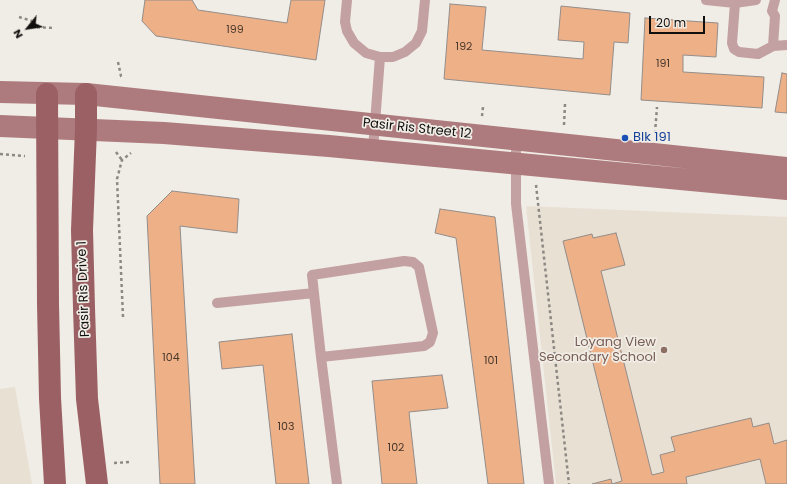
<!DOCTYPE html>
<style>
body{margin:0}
#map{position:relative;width:787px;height:484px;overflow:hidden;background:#f0ece6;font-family:Poppins,sans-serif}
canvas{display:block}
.north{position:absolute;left:8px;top:8px;width:40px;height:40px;-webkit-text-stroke:3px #f0ece6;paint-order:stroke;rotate:240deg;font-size:11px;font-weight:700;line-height:16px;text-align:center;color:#110f0d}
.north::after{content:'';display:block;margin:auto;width:14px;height:18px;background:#110f0d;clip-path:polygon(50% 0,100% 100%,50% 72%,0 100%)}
.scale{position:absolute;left:649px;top:16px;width:56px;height:18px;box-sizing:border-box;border:2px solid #110f0d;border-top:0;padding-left:5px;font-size:12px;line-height:14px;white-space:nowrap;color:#110f0d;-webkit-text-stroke:3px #f0ece6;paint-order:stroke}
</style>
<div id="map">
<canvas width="787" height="484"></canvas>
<div class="north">N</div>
<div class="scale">20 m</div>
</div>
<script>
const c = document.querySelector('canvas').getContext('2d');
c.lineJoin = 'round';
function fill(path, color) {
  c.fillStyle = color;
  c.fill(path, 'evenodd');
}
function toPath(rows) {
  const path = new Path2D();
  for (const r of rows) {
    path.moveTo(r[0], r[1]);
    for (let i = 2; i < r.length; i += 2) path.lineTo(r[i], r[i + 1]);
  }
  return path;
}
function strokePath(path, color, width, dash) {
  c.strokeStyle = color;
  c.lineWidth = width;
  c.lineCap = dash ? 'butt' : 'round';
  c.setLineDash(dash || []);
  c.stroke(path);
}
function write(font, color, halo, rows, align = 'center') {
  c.font = font + ' Poppins,sans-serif';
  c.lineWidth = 3.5;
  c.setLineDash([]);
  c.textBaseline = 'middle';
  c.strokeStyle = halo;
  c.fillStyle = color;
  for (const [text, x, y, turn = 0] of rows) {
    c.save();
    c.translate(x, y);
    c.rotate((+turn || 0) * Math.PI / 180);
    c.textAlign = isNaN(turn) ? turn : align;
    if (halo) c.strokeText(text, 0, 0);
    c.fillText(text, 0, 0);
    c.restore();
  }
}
const built = toPath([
 [526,206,787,217,787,484,556,484],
 [15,387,32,484,0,484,0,389]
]);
const building = toPath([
 [145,0,192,0,198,10,287,23,291,0,325,0,316,60,156,36,142,21,145,0],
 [450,4,486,7,482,50,583,59,584,42,558,40,561,6,630,13,628,43,614,42,610,95,444,79,450,4],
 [645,18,718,23,716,57,683,55,683,72,764,77,762,108,641,100,645,18],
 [782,73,787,74,787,113,775,112,782,73],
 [172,191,239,199,237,233,180,226,195,484,160,484,147,216,172,191],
 [440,209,495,217,524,484,488,484,456,238,435,233,440,209],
 [616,233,625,265,601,271,652,475,664,472,660,455,675,451,671,437,751,418,753,427,769,423,774,444,787,440,787,484,766,484,760,459,686,477,687,484,592,484,611,479,612,484,622,481,563,241,592,234,593,238,616,233],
 [292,334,309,484,276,484,263,365,222,369,219,342,292,334],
 [442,375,448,408,409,412,417,484,382,484,372,381,442,375]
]);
const path = toPath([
 [19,17,32,21],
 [31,27,55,28],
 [118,62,121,76,124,78],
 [482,116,483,107],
 [564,125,565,104],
 [655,133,657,107],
 [116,152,122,160],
 [0,154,25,156],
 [536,185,569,484],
 [123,317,117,179,122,160,131,153],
 [114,463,130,462]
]);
const lane = toPath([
 [347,0,345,22,347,31,354,43,366,53,380,57,393,57,405,52,416,43,422,31,425,0],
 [706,0,735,3,756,0],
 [735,3,732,43,734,49,739,52,758,54,773,46,787,45],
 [773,46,775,16,772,11,775,0],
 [516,138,516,204,549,484],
 [373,149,380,57],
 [217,303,314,293],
 [321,357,424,346,430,342,433,333,419,267,413,262,404,261,312,275,321,357,337,484]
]);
const secondary = toPath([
 [0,92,86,94,787,168],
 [0,126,164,133,329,146,787,189]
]);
const primary = toPath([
 [47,94,48,304,50,398,55,484],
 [86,94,86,129,82,230,84,308,87,399,97,484]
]);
const markers = [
 [625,138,4,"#1a4fb4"],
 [664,350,4,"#8d6e63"]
];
const numberNames = [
 ["199",235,30],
 ["192",464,47],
 ["191",663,64],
 ["104",171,358],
 ["101",491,361],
 ["103",286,427],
 ["102",396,448]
];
const streetNames = [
 ["Pasir Ris Street 12",417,129,6],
 ["Pasir Ris Drive 1",84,289,-92]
];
const transitNames = [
 ["Blk 191",633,138]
];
const educationNames = [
 ["Loyang View",656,343],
 ["Secondary School",656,358]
];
fill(built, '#e9e0d4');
fill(building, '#eeb086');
strokePath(building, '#938d8a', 1);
strokePath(path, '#8c8984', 2.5, [3, 3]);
strokePath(lane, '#c3a0a1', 10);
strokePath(secondary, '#ad7b7d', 22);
strokePath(primary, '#9b6063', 22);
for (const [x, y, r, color] of markers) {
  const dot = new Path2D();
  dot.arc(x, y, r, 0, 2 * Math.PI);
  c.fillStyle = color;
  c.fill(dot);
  strokePath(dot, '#f0ece6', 1.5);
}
write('11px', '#48372b', null, numberNames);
write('13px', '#110f0d', '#f0ece6', streetNames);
write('13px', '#164399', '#f0ece6', transitNames, 'left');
write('13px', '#785e54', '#f0ece6', educationNames, 'right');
</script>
